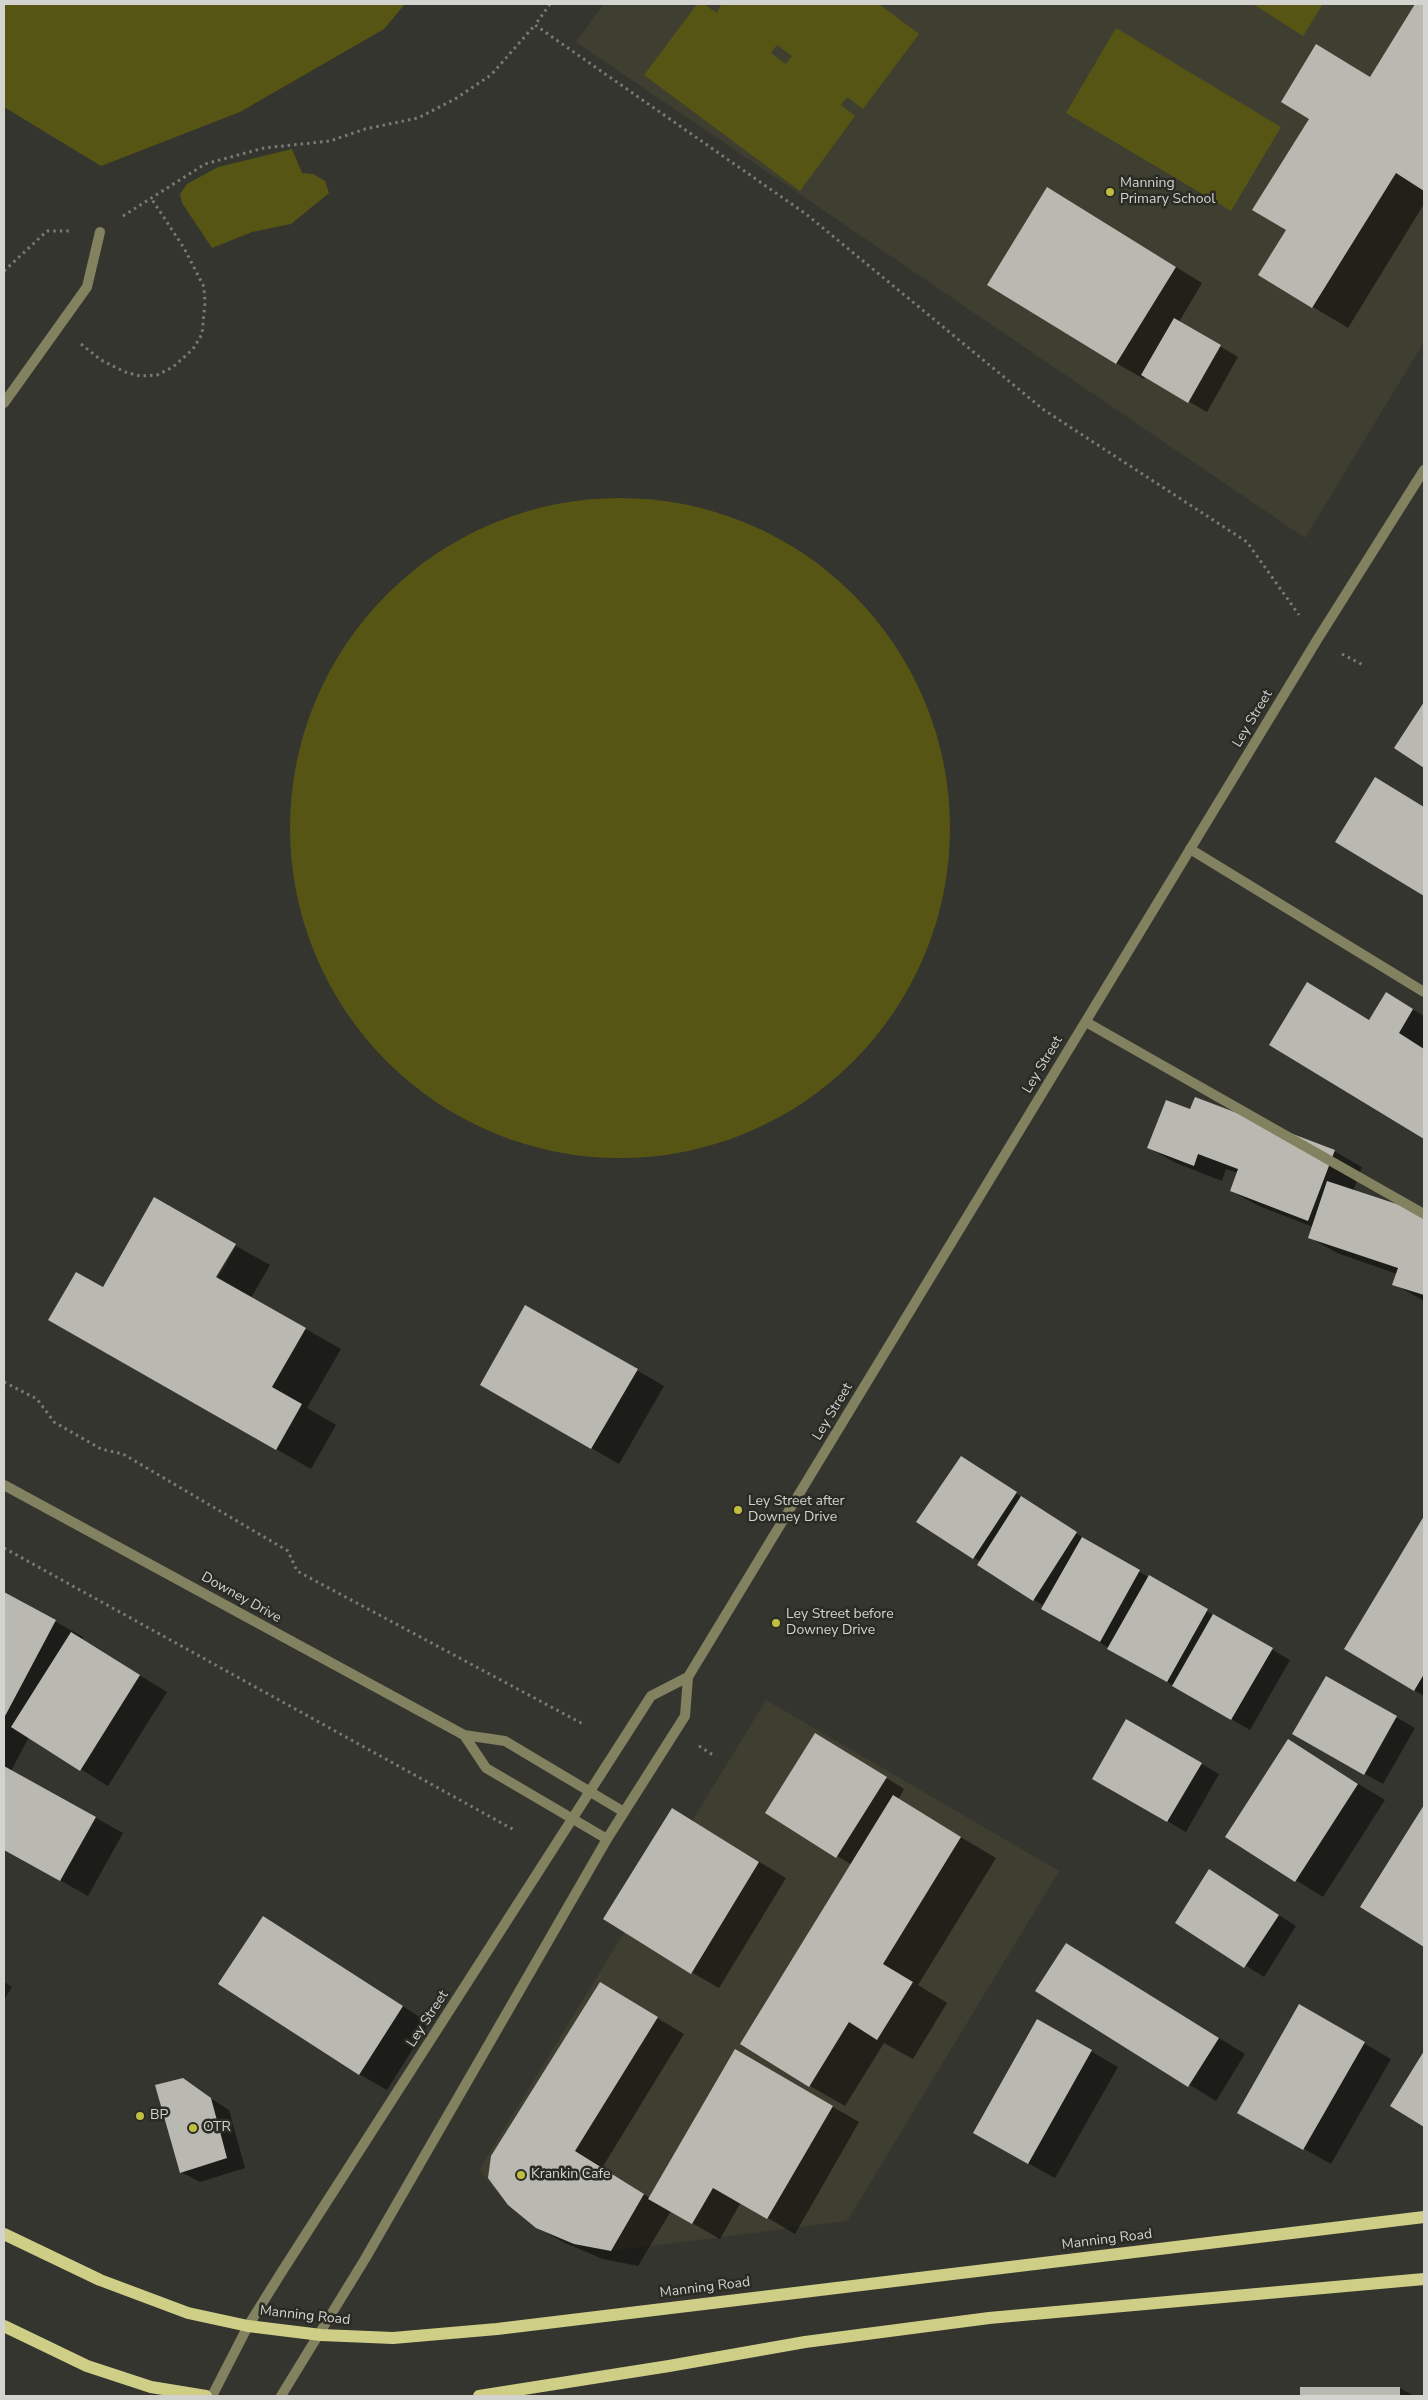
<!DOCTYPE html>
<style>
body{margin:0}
#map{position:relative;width:1428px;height:2400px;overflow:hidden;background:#35352f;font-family:"Nunito Sans",sans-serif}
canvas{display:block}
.frame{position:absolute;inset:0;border:5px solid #d3d3cf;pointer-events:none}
</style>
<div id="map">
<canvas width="1428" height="2400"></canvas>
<div class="frame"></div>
</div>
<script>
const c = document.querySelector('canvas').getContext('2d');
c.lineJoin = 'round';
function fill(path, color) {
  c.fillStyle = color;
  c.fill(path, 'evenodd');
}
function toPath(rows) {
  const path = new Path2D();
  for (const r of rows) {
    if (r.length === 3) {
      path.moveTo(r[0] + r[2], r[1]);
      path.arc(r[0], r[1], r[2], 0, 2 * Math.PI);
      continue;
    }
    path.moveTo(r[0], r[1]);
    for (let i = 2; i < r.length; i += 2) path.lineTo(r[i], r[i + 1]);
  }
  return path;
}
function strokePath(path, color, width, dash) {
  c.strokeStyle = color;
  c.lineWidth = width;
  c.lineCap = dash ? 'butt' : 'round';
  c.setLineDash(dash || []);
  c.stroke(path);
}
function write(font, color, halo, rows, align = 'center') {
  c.font = font + ' "Nunito Sans",sans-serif';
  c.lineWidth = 5;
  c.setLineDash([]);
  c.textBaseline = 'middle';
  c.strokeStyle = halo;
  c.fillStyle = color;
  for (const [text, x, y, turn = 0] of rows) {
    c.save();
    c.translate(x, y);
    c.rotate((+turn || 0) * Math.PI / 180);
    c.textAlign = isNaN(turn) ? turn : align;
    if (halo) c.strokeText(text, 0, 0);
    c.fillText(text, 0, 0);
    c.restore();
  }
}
const built = toPath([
 [604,4,1424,4,1424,342,1305,538,576,42],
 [766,1700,1059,1871,847,2221,611,2251,574,2244,508,2205,479,2170]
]);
const green = toPath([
 [4,4,405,4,384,29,240,112,101,166,4,107],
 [697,4,704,4,717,13,721,4,879,4,919,34,863,109,847,97,841,105,855,116,800,191,644,75],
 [777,45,792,56,786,64,771,53],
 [1253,4,1323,4,1303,36],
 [1116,28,1281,127,1231,211,1066,113],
 [292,149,302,173,313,174,325,181,329,193,291,224,252,232,212,248,182,203,180,194,187,184,218,167],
 [620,828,330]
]);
const shadow = toPath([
 [1417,4,1424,4,1424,204,1348,328,1260,275,1287,230,1310,118,1317,46,1371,78],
 [1075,205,1202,283,1179,322,1238,357,1207,412,1145,376,1144,379,1116,363],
 [1424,704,1424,766,1396,748],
 [1375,778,1424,807,1424,895,1337,842],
 [1386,994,1424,1016,1424,1138,1271,1045,1370,1021],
 [1191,1110,1334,1151,1362,1167,1353,1191,1424,1215,1424,1301,1394,1284,1397,1274,1337,1253,1309,1237,1313,1227,1259,1206,1231,1191,1238,1173,1226,1169,1222,1181,1176,1163,1149,1148],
 [236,1246,270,1265,251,1298,341,1349,307,1408,336,1425,311,1469,50,1319,104,1289,214,1283],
 [526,1306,664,1386,619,1464,481,1385],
 [961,1457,1094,1545,1290,1660,1250,1730,1042,1609,1044,1606,979,1565,981,1562,918,1522],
 [1424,1518,1424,1696,1346,1648],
 [4,1593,83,1637,82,1640,167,1692,108,1786,29,1737,11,1771,123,1833,88,1896,4,1849],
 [1326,1677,1415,1728,1383,1784,1294,1734],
 [1127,1721,1219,1774,1186,1832,1094,1778],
 [1288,1741,1385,1800,1323,1897,1227,1837],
 [834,1745,904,1789,898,1800,996,1858,918,1985,947,2003,913,2059,884,2043,845,2106,810,2086,852,1865,766,1813],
 [1424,1807,1424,1946,1362,1906],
 [700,1826,786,1878,719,1988,691,1972],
 [1228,1882,1296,1926,1264,1977,1176,1922],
 [263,1917,429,2023,387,2090,359,2074],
 [1066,1944,1245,2054,1216,2101,1037,1991],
 [4,1982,12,1987,4,2000],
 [627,2000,684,2034,602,2168,650,2198,735,2050,859,2122,795,2234,741,2202,720,2239,671,2211,638,2266,603,2259,565,2243,536,2227],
 [1300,2006,1391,2059,1331,2164,1239,2112],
 [1038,2020,1118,2067,1055,2178,1002,2149],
 [1424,2053,1424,2126,1392,2106],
 [183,2080,229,2110,245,2168,200,2182,181,2172],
 [1301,2388,1400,2388,1414,2396,1301,2396]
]);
const building = toPath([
 [1415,4,1424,4,1424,191,1396,173,1312,308,1258,275,1286,230,1252,210,1309,119,1281,102,1316,44,1370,77],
 [1047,187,1176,267,1116,364,987,285],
 [1174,318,1221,345,1188,403,1141,375],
 [1424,702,1424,768,1394,748],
 [1375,777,1424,807,1424,896,1335,842],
 [1307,982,1369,1020,1386,992,1413,1009,1399,1033,1424,1049,1424,1139,1269,1045],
 [1195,1097,1335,1150,1308,1221,1230,1191,1238,1169,1198,1154,1194,1166,1147,1148,1166,1100,1190,1109],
 [1327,1181,1424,1213,1424,1295,1392,1285,1398,1268,1308,1238],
 [154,1197,236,1244,216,1277,306,1328,272,1387,302,1404,276,1450,48,1320,76,1272,103,1287],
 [525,1305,638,1369,591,1449,480,1385],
 [961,1456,1017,1492,973,1559,916,1522],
 [1021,1496,1077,1532,1033,1601,977,1565],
 [1424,1516,1424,1674,1414,1691,1344,1649],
 [1082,1537,1140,1570,1100,1642,1041,1609],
 [1149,1575,1208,1609,1167,1682,1107,1649],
 [4,1592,56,1620,4,1718],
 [1213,1614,1273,1648,1231,1720,1172,1686],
 [71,1632,140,1675,80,1771,11,1727],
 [1326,1676,1397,1716,1364,1775,1292,1734],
 [1126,1719,1202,1763,1167,1822,1092,1779],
 [815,1733,887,1777,836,1858,765,1813],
 [1288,1739,1358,1784,1295,1882,1225,1837],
 [4,1766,96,1817,60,1881,4,1850],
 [893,1795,961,1837,883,1964,913,1982,877,2040,849,2022,809,2087,740,2044],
 [1424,1805,1424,1947,1360,1907],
 [672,1808,759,1862,691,1974,603,1919],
 [1209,1869,1279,1915,1244,1968,1175,1923],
 [263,1916,403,2006,359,2075,218,1984],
 [1066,1943,1219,2038,1188,2087,1035,1991],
 [600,1982,658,2017,575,2151,644,2194,611,2251,574,2244,536,2228,508,2205,488,2178,491,2156],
 [1299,2004,1365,2042,1303,2150,1237,2113],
 [1037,2019,1092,2050,1028,2164,973,2133],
 [735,2049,833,2106,767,2219,713,2188,692,2224,648,2199],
 [1424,2051,1424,2127,1390,2106],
 [183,2078,211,2098,227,2158,180,2173,155,2085],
 [1300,2387,1400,2387,1400,2396,1300,2396]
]);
const path = toPath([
 [550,4,535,25,806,214,1044,410,1247,542,1299,615],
 [123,216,205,164,264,148,330,141,365,129,418,118,455,99,491,75,535,25],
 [4,271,47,231,72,231],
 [81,344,101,360,125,372,140,376,157,375,173,367,193,349,202,334,205,303,204,287,184,248,151,198],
 [1342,654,1365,666],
 [4,1382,37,1399,54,1422,101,1449,123,1454,288,1551,297,1571,583,1724],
 [4,1548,516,1831],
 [699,1746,713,1755]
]);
const service = toPath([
 [4,403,87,287,100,232]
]);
const minor = toPath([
 [1190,849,1424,992],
 [1086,1022,1424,1214],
 [4,1485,464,1735,505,1741,624,1812],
 [464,1735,486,1768,607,1839]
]);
const tertiary = toPath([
 [212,2396,248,2326,281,2273,651,1696,688,1677],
 [281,2396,365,2259,607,1839,685,1716,688,1677,1317,640,1424,470]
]);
const primary = toPath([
 [4,2234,100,2280,188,2313,248,2326,321,2335,393,2338,497,2329,1424,2217],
 [4,2326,87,2366,151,2387,206,2396],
 [479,2396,669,2366,805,2342,989,2318,1424,2279]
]);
const markers = [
 [1110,192,5,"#c1bd40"],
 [738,1510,5,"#c1bd40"],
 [776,1623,5,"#c1bd40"],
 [140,2116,5,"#c1bd40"],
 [193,2128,5,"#c1bd40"],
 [521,2175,5,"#c1bd40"]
];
const poiNames = [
 ["Manning",1120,184],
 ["Primary School",1120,200],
 ["Ley Street after",748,1502],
 ["Downey Drive",748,1518],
 ["Ley Street before",786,1615],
 ["Downey Drive",786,1631],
 ["BP",150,2116],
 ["OTR",203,2128],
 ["Krankin Cafe",531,2175]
];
const streetNames = [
 ["Ley Street",1253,719,-59],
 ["Ley Street",1043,1065,-59],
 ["Ley Street",833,1412,-59],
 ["Downey Drive",241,1598,29],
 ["Ley Street",428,2019,-57],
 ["Manning Road",1107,2240,-7],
 ["Manning Road",705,2288,-7],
 ["Manning Road",305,2316,6]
];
fill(built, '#3e3e31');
fill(green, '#575514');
fill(shadow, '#0007');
fill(building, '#b9b9b1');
strokePath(path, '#7a7a75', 3, [2.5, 4]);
strokePath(service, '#828160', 10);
strokePath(minor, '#828160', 10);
strokePath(tertiary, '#828160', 10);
strokePath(primary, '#cfce87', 12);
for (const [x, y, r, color] of markers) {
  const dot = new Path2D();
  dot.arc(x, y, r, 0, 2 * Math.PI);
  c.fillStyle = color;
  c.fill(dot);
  strokePath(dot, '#2b2b25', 2);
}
write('14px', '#d3d3cf', '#2b2b25', poiNames, 'left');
write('14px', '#d3d3cf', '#2b2b25', streetNames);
</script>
